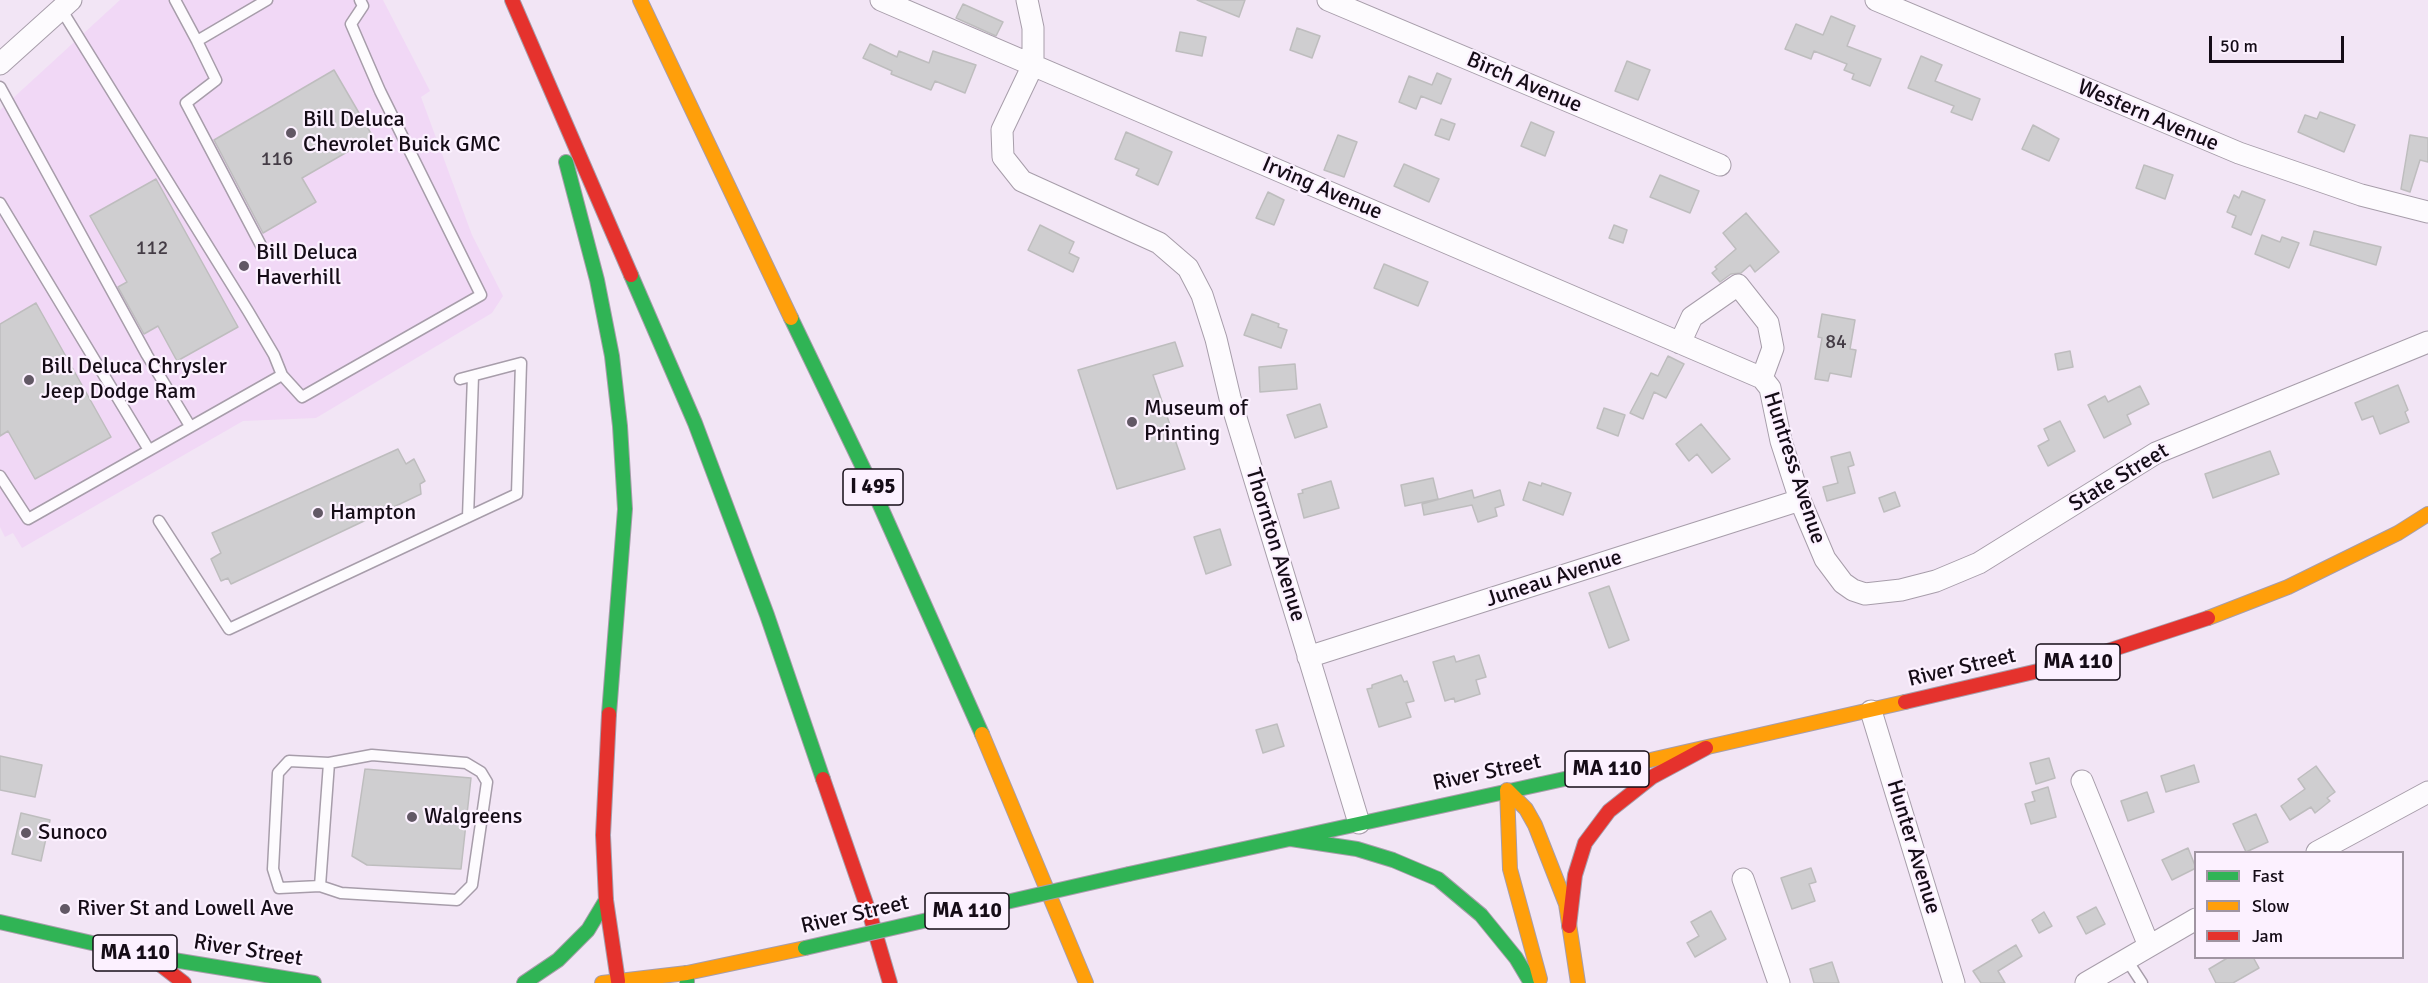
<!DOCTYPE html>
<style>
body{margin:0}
#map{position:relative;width:2428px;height:983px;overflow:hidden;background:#f2e5f5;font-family:Signika,sans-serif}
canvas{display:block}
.legend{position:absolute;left:2194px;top:851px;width:210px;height:108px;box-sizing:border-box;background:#fcf1ff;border:2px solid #a095a2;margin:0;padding:8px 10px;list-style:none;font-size:18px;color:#150c17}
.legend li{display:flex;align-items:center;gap:12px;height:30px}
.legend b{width:30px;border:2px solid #a095a2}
.scale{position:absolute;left:2209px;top:36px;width:135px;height:27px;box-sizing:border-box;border:3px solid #150c17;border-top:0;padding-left:8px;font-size:18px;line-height:21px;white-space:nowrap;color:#150c17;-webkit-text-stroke:4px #fcf1ff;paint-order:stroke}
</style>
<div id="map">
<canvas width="2428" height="983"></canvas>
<ul class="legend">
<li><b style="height:8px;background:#30b455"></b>Fast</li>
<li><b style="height:8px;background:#ff9f0a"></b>Slow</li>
<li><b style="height:8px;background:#e5322d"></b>Jam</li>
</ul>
<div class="scale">50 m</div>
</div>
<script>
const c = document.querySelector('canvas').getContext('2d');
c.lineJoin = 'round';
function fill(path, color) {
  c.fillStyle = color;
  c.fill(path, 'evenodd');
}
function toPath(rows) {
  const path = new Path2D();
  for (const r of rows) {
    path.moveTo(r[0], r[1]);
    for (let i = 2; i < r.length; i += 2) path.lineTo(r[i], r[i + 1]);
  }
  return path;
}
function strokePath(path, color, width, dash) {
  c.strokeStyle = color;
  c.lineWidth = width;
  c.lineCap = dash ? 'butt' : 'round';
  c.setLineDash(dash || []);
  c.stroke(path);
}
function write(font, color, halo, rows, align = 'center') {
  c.font = font + ' Signika,sans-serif';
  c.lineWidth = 4.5;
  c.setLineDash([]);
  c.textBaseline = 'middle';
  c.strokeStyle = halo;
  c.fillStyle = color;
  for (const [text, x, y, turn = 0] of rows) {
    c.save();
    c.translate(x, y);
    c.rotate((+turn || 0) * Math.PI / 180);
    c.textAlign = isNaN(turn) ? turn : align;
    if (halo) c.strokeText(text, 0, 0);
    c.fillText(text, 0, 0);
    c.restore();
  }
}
const built = toPath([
 [120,0,383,0,430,91,421,97,472,235,503,296,492,313,316,418,243,421,22,548,13,533,5,537,0,527,0,110]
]);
const building = toPath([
 [1197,0,1245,0,1239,17,1197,0],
 [963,4,1003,22,996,36,956,18,963,4],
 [1831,16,1855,26,1847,46,1881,59,1870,86,1852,79,1854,74,1844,70,1847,64,1814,51,1811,59,1785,49,1796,24,1823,35,1831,16],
 [1297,28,1320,36,1312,58,1290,50,1297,28],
 [1180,32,1206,37,1202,56,1176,51,1180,32],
 [870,44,897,57,899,51,929,63,933,51,976,65,965,93,935,81,931,90,891,74,892,71,863,58,870,44],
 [1921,56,1942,65,1935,81,1980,99,1972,120,1951,112,1954,106,1908,88,1921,56],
 [1627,61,1650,70,1638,100,1615,91,1627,61],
 [334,70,373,137,302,178,316,202,263,233,214,140,334,70],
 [1437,73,1451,79,1441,104,1421,96,1416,109,1399,102,1409,76,1432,85,1437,73],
 [2320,112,2355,125,2344,152,2298,132,2305,115,2317,119,2320,112],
 [1441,119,1455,124,1449,140,1435,135,1441,119],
 [1531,122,1554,132,1545,156,1521,146,1531,122],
 [2033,125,2059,139,2049,161,2022,149,2033,125],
 [1126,132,1172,152,1158,185,1136,175,1139,169,1115,159,1126,132],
 [1338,135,1357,142,1344,177,1324,170,1338,135],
 [2410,135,2428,138,2428,162,2420,160,2410,192,2401,189,2410,135],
 [1404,164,1439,179,1429,202,1394,186,1404,164],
 [2144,165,2173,175,2165,199,2136,188,2144,165],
 [1660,175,1699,191,1690,213,1650,197,1660,175],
 [156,179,238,327,177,361,158,326,144,334,118,287,127,282,90,216,156,179],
 [2242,191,2265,200,2251,235,2232,227,2236,216,2227,212,2234,195,2239,198,2242,191],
 [1268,192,1284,200,1274,225,1256,218,1268,192],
 [1746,213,1779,252,1755,272,1750,265,1741,273,1731,274,1720,282,1712,273,1717,269,1715,267,1736,249,1723,233,1746,213],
 [1040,225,1074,242,1069,253,1079,258,1073,272,1028,250,1040,225],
 [1614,225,1627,230,1623,243,1609,238,1614,225],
 [2314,231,2381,247,2376,265,2310,245,2314,231],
 [2262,235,2280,242,2282,237,2299,243,2289,268,2255,254,2262,235],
 [1384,264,1428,282,1418,306,1374,288,1384,264],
 [36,303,111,437,35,479,8,431,0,436,0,324,36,303],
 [1252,314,1279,324,1278,327,1287,330,1281,348,1244,335,1252,314],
 [1822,314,1855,320,1850,349,1856,350,1851,377,1830,373,1828,381,1815,379,1822,338,1818,337,1822,314],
 [1175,342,1183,366,1153,375,1185,469,1117,489,1078,370,1175,342],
 [2070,351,2073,367,2058,370,2055,354,2070,351],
 [1668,356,1684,364,1666,398,1654,392,1643,419,1630,413,1651,373,1658,376,1668,356],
 [1295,364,1297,389,1260,392,1259,367,1295,364],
 [2398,385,2408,410,2405,412,2409,422,2380,434,2373,416,2362,420,2355,403,2398,385],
 [2140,386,2149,404,2127,415,2131,424,2104,438,2088,405,2105,396,2108,402,2140,386],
 [1320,404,1327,427,1295,438,1287,415,1320,404],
 [1604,408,1625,415,1618,436,1597,428,1604,408],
 [2060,421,2075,451,2048,466,2038,446,2049,440,2044,429,2060,421],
 [1701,424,1730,459,1712,473,1697,454,1689,461,1676,444,1701,424],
 [398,449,406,464,414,459,425,481,420,484,421,494,231,584,228,578,221,581,211,559,221,553,212,533,398,449],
 [2270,451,2279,474,2213,498,2205,474,2270,451],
 [1850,452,1854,465,1848,467,1855,493,1827,501,1823,487,1838,483,1831,457,1850,452],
 [1433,478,1438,499,1405,506,1401,485,1433,478],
 [1331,481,1339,508,1304,518,1298,494,1303,493,1302,490,1331,481],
 [1529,482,1541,486,1542,483,1571,493,1563,515,1523,500,1529,482],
 [1472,490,1474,498,1500,490,1504,505,1495,508,1497,516,1478,522,1472,505,1424,515,1422,504,1472,490],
 [1895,492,1900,506,1884,512,1879,498,1895,492],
 [1220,529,1231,565,1206,574,1194,537,1220,529],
 [1609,586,1629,640,1609,648,1589,593,1609,586],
 [1479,655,1486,677,1476,680,1480,694,1455,702,1454,698,1445,701,1433,662,1454,656,1456,662,1479,655],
 [1401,675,1404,682,1407,681,1414,701,1406,703,1411,717,1379,727,1367,689,1372,688,1372,685,1401,675],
 [1277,724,1284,746,1263,753,1256,730,1277,724],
 [0,756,42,765,35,797,0,790,0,756],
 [2049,758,2055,778,2036,784,2030,763,2049,758],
 [2194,765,2199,782,2166,792,2161,776,2194,765],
 [2316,766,2335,792,2327,798,2330,801,2315,813,2311,807,2290,820,2281,806,2305,789,2298,779,2316,766],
 [365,769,471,778,461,869,367,865,352,856,365,769],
 [2048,787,2056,817,2031,824,2025,804,2035,801,2032,792,2048,787],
 [2147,792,2154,812,2128,821,2121,801,2147,792],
 [21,813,50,820,41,861,12,854,21,813],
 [2256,814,2268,842,2246,852,2233,824,2256,814],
 [2188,848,2196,868,2172,880,2162,860,2188,848],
 [1811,868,1816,882,1809,884,1815,901,1792,909,1781,878,1811,868],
 [2096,907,2105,924,2086,934,2077,917,2096,907],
 [1711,911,1726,939,1695,957,1687,943,1699,936,1691,922,1711,911],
 [2044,912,2052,926,2039,933,2032,920,2044,912],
 [2016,945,2022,956,1998,971,2005,983,1981,983,1973,971,2016,945],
 [2229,957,2253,957,2259,968,2233,983,2216,983,2209,969,2229,957],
 [1832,962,1839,983,1814,983,1810,969,1832,962]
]);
const lane = toPath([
 [175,0,197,41,267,0],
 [197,41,216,80,186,103,265,253],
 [0,87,147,355,190,426],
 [0,203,149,450],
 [282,375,302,397,481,295,380,91,351,24,363,6,360,0],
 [0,476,28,519,282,375,274,355,248,311,61,9],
 [468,517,473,376],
 [159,521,229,629,517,494,521,363,460,379],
 [320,886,329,763,289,761,278,773,273,869,279,888,320,886,341,893,457,900,472,885,487,782,481,772,466,763,372,755,329,763],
 [2127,960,2142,983]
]);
const street = toPath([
 [881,0,1762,378,1770,388,1781,441,1800,500,1825,559,1843,583,1853,590,1865,594,1901,590,1936,581,1979,563,2156,453,2428,342],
 [1027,0,1033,28,1033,65,1002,130,1003,157,1022,181,1159,243,1188,268,1202,295,1216,339,1230,398,1359,823],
 [1328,0,1720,165],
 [1876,0,2239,153,2361,195,2428,212],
 [0,64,71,0],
 [1680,343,1692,317,1738,285,1768,323,1773,348,1762,378],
 [1308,657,1800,500],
 [1871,711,1954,983],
 [2082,781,2149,946],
 [2317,852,2428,792],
 [1743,879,1779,983],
 [2086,983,2196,919]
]);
const fast = toPath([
 [566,162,597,280,612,356,620,426,625,509,609,714],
 [631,275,695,423,767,615,823,779],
 [791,318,867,476,982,734],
 [1291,839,1357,849,1393,860,1438,879,1481,915,1516,958,1531,983],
 [1129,874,1633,764],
 [0,922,149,956,314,983],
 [687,973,687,983],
 [524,983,558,960,588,930,606,900]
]);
const slow = toPath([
 [640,0,791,318],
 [2208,618,2288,587,2398,533,2428,514],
 [982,734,1086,983],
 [1633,764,1905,702],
 [1507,790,1526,809,1535,825,1566,904,1578,983],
 [1507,790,1510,869,1540,979],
 [602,983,687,973,805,948]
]);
const jam = toPath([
 [512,0,631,275],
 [1905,702,2068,664,2208,618],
 [609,714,603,835,606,900,618,981],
 [823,779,870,915,890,983],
 [1569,926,1575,875,1585,843,1609,811,1652,777,1706,748],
 [149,956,184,983]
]);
const fastBridge = toPath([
 [805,948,1129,874]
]);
const markers = [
 [291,133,6,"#625865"],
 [244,266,6,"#625865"],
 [29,380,6,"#625865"],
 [1132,422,6,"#625865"],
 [318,513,6,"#625865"],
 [412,817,6,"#625865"],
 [26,833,6,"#625865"],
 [65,909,6,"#625865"]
];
const numberNames = [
 ["116",277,160],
 ["112",152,249],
 ["84",1836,343]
];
const shields = [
 [873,487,60],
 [2078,662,84],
 [1607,769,84],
 [967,911,84],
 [135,953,84]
];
const shieldNames = [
 ["I 495",873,487],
 ["MA 110",2078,662],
 ["MA 110",1607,769],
 ["MA 110",967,911],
 ["MA 110",135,953]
];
const streetNames = [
 ["Birch Avenue",1524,83,23],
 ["Western Avenue",2148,116,23],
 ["Irving Avenue",1322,189,23],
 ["Huntress Avenue",1794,468,72],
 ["State Street",2119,478,-31],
 ["Thornton Avenue",1275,545,73],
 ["Juneau Avenue",1554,579,-18],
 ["River Street",1962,668,-13],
 ["River Street",1487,773,-12],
 ["Hunter Avenue",1913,847,73],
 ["River Street",855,915,-13],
 ["River Street",248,951,9]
];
const poiNames = [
 ["Bill Deluca",303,120],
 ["Chevrolet Buick GMC",303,145],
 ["Bill Deluca",256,253],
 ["Haverhill",256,278],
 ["Bill Deluca Chrysler",41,367],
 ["Jeep Dodge Ram",41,392],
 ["Museum of",1144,409],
 ["Printing",1144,434],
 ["Hampton",330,513],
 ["Walgreens",424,817],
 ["Sunoco",38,833],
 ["River St and Lowell Ave",77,909]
];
fill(built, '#f1d8f6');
fill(building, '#cfced0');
strokePath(building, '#bebdbe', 1.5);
strokePath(lane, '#a79daa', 13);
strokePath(street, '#a79daa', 23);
strokePath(fast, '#a79daa', 16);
strokePath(slow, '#a79daa', 16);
strokePath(jam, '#a79daa', 16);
strokePath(lane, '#fdfbfe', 10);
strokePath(street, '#fdfbfe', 21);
strokePath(fast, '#30b455', 14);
strokePath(slow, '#ff9f0a', 14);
strokePath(jam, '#e5322d', 14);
strokePath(fastBridge, '#ab9cae', 16, []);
strokePath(fastBridge, '#30b455', 14);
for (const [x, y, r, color] of markers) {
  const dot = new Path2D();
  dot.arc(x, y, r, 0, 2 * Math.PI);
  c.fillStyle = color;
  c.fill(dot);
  strokePath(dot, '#fcf1ff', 2);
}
write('20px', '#443c45', null, numberNames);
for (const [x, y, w] of shields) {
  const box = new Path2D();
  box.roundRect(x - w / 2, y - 18, w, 36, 4.5);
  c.fillStyle = '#fcf1ff';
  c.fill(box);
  strokePath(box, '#150c17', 1.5);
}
write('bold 21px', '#150c17', null, shieldNames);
write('22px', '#150c17', '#fcf1ff', streetNames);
write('22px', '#150c17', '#fcf1ff', poiNames, 'left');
</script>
